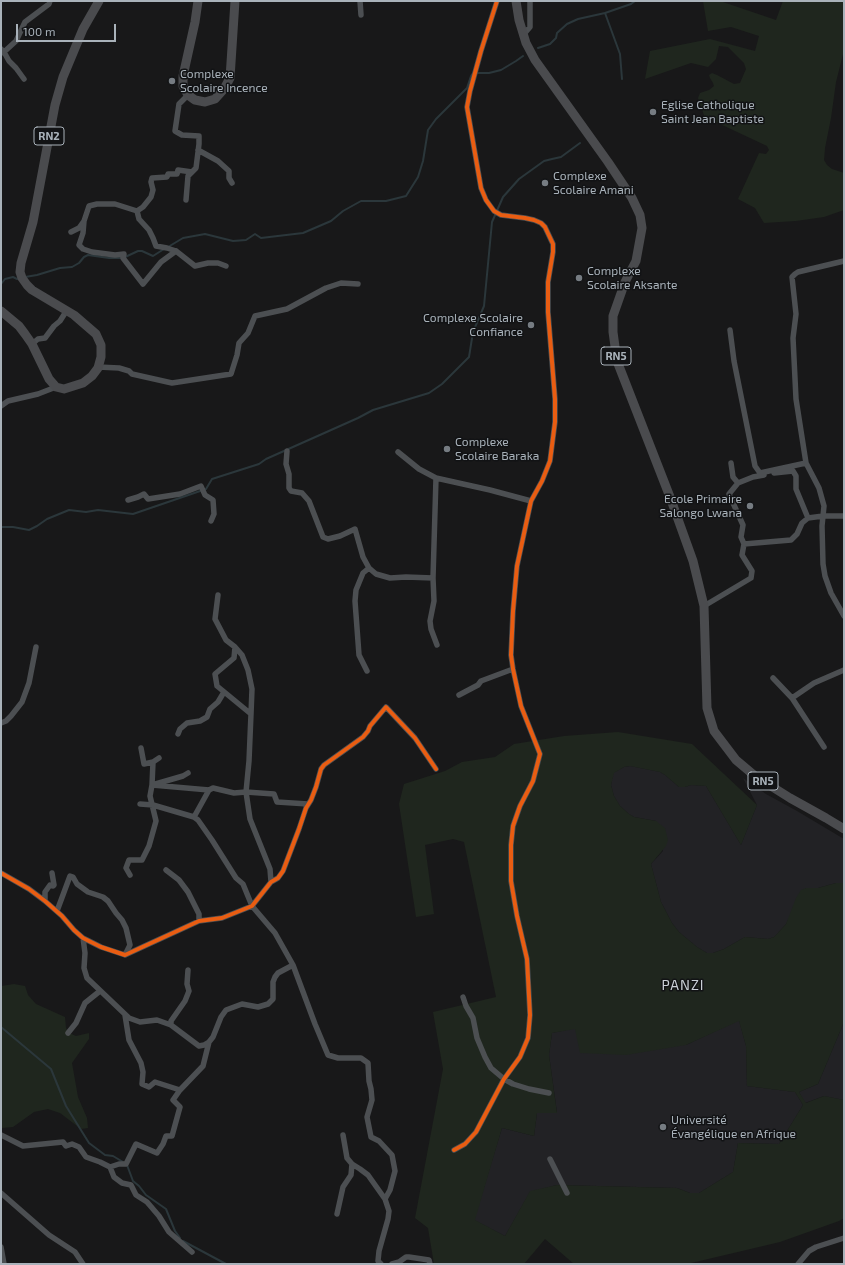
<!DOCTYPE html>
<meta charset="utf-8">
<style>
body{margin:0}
#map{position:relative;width:845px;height:1265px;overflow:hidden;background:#181819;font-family:"Exo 2",sans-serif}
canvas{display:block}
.frame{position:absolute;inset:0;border:2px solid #a9b2ba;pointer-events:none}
.scale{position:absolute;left:16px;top:24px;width:100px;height:18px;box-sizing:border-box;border:2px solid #a9b2ba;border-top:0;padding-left:5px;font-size:12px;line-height:14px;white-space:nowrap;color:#a9b2ba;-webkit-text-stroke:3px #121315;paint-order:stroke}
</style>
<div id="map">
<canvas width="845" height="1265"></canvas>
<div class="frame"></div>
<div class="scale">100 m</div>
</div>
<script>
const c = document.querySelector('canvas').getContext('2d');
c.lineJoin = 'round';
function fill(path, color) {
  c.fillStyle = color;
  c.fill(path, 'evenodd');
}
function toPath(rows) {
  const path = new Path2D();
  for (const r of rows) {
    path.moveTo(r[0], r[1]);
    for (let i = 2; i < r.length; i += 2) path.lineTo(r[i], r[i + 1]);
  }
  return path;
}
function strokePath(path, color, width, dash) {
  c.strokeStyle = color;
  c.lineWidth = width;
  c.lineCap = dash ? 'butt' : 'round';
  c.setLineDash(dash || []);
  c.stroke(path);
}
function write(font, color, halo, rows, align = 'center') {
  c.font = font + ' "Exo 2",sans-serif';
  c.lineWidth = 3;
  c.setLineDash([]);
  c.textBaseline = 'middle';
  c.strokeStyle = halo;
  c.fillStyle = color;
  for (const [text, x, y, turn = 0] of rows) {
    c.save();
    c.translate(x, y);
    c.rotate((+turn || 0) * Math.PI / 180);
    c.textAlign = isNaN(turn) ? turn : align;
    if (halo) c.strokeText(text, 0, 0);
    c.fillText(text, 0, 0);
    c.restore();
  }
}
const built = toPath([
 [630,766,660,772,665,775,679,787,685,787,691,785,706,786,741,845,757,805,743,778,766,794,797,811,844,839,844,883,836,883,818,888,806,888,786,924,778,933,774,937,768,939,745,937,724,949,713,953,707,953,697,947,679,932,672,923,661,902,651,864,663,851,656,821,634,817,629,814,620,806,614,796,611,785,613,773,624,767],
 [739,1020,746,1046,747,1086,795,1092,803,1105,779,1144,738,1143,733,1172,699,1193,690,1193,677,1188,557,1185,530,1192,505,1236,474,1220,502,1128,534,1136,537,1113,557,1112,549,1055,552,1033,575,1028,686,1045],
 [844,1022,844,1100,824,1096,805,1103,799,1092,818,1084]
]);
const green = toPath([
 [703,1,720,1,776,20,783,1,844,1,844,50,836,82,831,118,825,148,824,160,827,165,832,169,844,173,844,210,824,217,796,221,764,223,755,208,738,199,759,153,766,154,769,150,767,146,718,123,706,121,698,98,700,93,709,90,714,86,713,83,710,78,709,75,712,73,717,75,734,84,740,83,746,69,744,63,728,47,719,46,716,59,708,67,691,63,645,79,650,51,710,39,755,51,759,36,731,27,708,31],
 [618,732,692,744,757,805,741,845,706,786,691,785,685,787,679,787,665,775,660,772,630,766,624,767,614,773,611,785,614,796,620,806,629,814,634,817,656,821,665,828,668,840,666,846,651,864,661,902,672,923,679,932,697,947,707,953,713,953,724,949,745,937,768,939,774,937,778,933,786,924,796,898,801,890,806,888,818,888,836,883,844,883,844,1022,818,1084,799,1092,806,1103,824,1096,844,1100,844,1218,839,1221,780,1242,687,1264,574,1264,545,1239,524,1264,434,1264,428,1228,415,1218,443,1069,433,1012,496,997,464,842,453,839,425,845,434,914,416,917,399,804,404,784,445,771,462,762,495,757,514,744,564,736],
 [739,1021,746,1046,747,1086,795,1092,803,1105,779,1144,738,1143,733,1172,699,1193,690,1193,677,1188,557,1185,530,1191,505,1236,475,1220,502,1128,534,1136,537,1113,557,1113,549,1055,552,1033,575,1029,580,1053,626,1055,686,1045],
 [14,984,25,986,28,995,36,1004,65,1017,66,1028,69,1033,76,1036,89,1033,89,1039,72,1063,78,1097,87,1118,88,1128,81,1129,60,1113,48,1109,34,1112,13,1127,1,1128,1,986]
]);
const stream = toPath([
 [605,13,620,54,622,79],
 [538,48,550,44,556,38,557,33,567,24,578,19,605,13,631,4,635,1],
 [168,247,183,238,205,234,233,241,246,240,255,234,261,238,303,233,331,221,343,211,361,201,386,201,406,196,418,177,423,161,428,130,436,119,467,88,471,76,473,73,489,73,501,70,516,61,523,56],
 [25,277,37,275,60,268,72,267,79,263,84,257,88,255,109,258,123,258,138,251,142,251,153,256,164,249],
 [1,284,5,279,13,277,17,279],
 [1,527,13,527,29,530,37,526,47,519,69,510,86,512,98,510,133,514,206,489,212,479,259,464,266,459,358,418,373,410,429,393,442,384,469,357,473,332,484,306,492,222,503,197,519,179,544,161,552,159,561,157,580,143],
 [1,1027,51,1069,66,1106,89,1143,105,1155,113,1156,123,1162],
 [127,1165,133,1181,139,1186,146,1195,166,1209,175,1231,180,1238],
 [183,1241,226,1264]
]);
const minor = toPath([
 [360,1,361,15],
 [524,34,530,27,530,1],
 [1,49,4,52,9,61,16,68,24,79],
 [1,53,4,52,16,41,25,22,49,4,50,1],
 [198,150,218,161,229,171,229,178,232,183],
 [186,200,188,176,196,168,199,144,199,136,182,135,175,131,179,104,188,95],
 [137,211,115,204,97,204,89,206,84,221,83,233,79,245,83,249,92,252,115,255,124,254,123,258,143,284,161,262,176,251],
 [137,211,139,219,149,230,153,238,156,246,167,248,176,251,195,266,208,263,218,263,226,266],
 [137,211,143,207,151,197,153,190,151,182,152,178,167,177,168,174,177,174,178,170,192,172],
 [71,232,79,228,84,221],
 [844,261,798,272,795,274,792,277,796,314,793,338,796,399,806,463,819,488,824,506,822,526,823,564,825,576,831,593,844,616],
 [730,330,734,361,755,466,760,473,806,463],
 [32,344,38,339,45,338,54,326,60,321,67,310],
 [98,367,119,368,129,371,132,374,172,383,231,374,237,355,239,343,248,333,255,316,287,309,326,288,341,283,358,284],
 [1,406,8,401,38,394,56,387],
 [287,451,286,464,289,474,289,488,291,491,302,493,309,501,323,537,328,539,340,536,355,529,363,557,369,568,376,574,390,578,406,577,433,578],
 [398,452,419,469,436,478,490,490,531,501],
 [731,463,733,477,738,483,753,477,764,475],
 [774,473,793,471,796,476,796,489,808,518],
 [436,478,433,578,434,601,430,621,431,629,437,645],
 [738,483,729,494,743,525,741,537,744,544],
 [128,500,138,497,144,494,148,499,180,494,201,486,205,495,213,500,214,514,211,521],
 [218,595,215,619,226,640,235,647,234,658,215,674,217,686,251,714,249,761,246,792,250,819,270,869,271,882],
 [704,606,751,578,752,571,742,555,744,544,791,540,797,534,802,523,808,518,823,516,844,516],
 [235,647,242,655,248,670,252,689,251,714],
 [367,671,359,655,355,601,356,590,363,573,369,568],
 [773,678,792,698,824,747],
 [459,695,478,685,481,681,513,669],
 [792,698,814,683,844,670],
 [1,723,6,721,11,716,22,702,29,683,36,647],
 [178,734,180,729,187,723,200,721,207,717,210,709,218,702,224,692],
 [141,748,144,764,153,762],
 [159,758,153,762,152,785,209,790,213,788,234,793,246,792,274,794,277,802,308,804],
 [140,804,153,805,194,817,198,820,212,840,236,878,243,884,252,906,275,933,293,965,315,1024,328,1055,338,1058,361,1058,368,1063,369,1081,371,1089,372,1100,367,1117,371,1137,379,1141,392,1155,395,1171,390,1190,385,1199,389,1211,388,1219,379,1251,378,1261,381,1264],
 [194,817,209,790],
 [166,870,179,880,188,892,199,914,199,921],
 [1,873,29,889,45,901,62,916,74,930,83,938,101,947,125,955,199,921,222,918,252,906,271,882,278,878,283,871,299,829,306,808,311,800,316,787,321,769,324,765,363,737,368,731,370,726,386,707,415,738,436,769],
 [130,875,126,868,129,860,142,860,149,846,156,821,150,796,152,785,183,776,188,773],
 [45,901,45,892,50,885,53,886,54,885,52,873],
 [57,911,70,876,73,877,77,884,88,892,103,897,108,901,116,913,122,920,126,928,130,945,125,955],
 [83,938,85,953,84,968,87,978,129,1018,140,1022,157,1020,171,1025,199,1046,204,1045,209,1042,213,1037,221,1017,226,1010,242,1004,258,1007,268,1004,273,999,273,982,275,977,278,973,293,965],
 [463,997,466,1006,473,1018,477,1038,485,1057,491,1068,504,1079,513,1084,529,1089,549,1093],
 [125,1015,129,1040,141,1063,143,1072,142,1084,149,1087,155,1082,180,1090],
 [171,1025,171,1021,185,1001,189,991,187,984,188,970],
 [68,1033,76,1023,85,1003,100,991],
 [1,1135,23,1146,63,1142,66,1146,72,1144,79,1147,86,1157,100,1162,110,1167,114,1177,122,1183,131,1185,136,1195,147,1202,159,1216,169,1232,192,1252],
 [343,1135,347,1158,352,1164,360,1169,368,1175,385,1199],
 [454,1150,465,1144,476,1132,504,1079,520,1057,528,1038,530,1015,527,959,517,916,511,881,511,845,513,826,520,806,533,781,540,754,521,706,513,669,511,655,513,611,517,566,531,501,542,481,550,461,555,422,555,399,548,312,548,282,553,252,553,244,545,227,541,223,534,220,525,218,501,215,494,211,486,200,481,188,467,107,470,91,481,51,497,1],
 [550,1159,567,1193],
 [110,1167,119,1164,126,1164,136,1144,157,1153,163,1144,166,1136,172,1136,180,1107,173,1100,180,1090,203,1066,209,1042],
 [1,1193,49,1235,75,1252,83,1264],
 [337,1214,343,1187,351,1175,352,1164],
 [1,1247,4,1264],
 [392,1264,399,1262,406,1257,409,1257,429,1260,430,1264],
 [798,1264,809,1251,816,1247,844,1238]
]);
const trunk = toPath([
 [198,1,195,22,183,76,183,86,188,95,195,100,205,102,215,99,224,89,230,78,235,1],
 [516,1,519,20,526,43,535,60,608,162,632,198,640,215,642,228,636,261,625,282,613,316,613,332,617,361,670,497,693,561,704,606,707,708,714,731,736,760,755,776,790,798,826,818,844,829],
 [1,311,19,326,25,334,32,344,49,379,56,387,64,389,83,383,92,376,98,368,101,357,101,345,96,334,74,315,32,290,27,285,22,278,20,272,21,263,33,222,55,105,63,77,83,29,99,1]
]);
const cycleway = toPath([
 [1,873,29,889,45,901,62,916,74,930,83,938,101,947,125,955,199,921,222,918,252,906,271,882,278,878,283,871,299,829,306,808,311,800,316,787,321,769,324,765,363,737,368,731,370,726,386,707,415,738,436,769],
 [454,1150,465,1144,476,1132,504,1079,520,1057,528,1038,530,1015,527,959,517,916,511,881,511,845,513,826,520,806,533,781,540,754,521,706,513,669,511,655,513,611,517,566,531,501,542,481,550,461,555,422,555,399,548,312,548,282,553,252,553,244,545,227,541,223,534,220,525,218,501,215,494,211,486,200,481,188,467,107,470,91,481,51,497,1]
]);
const markers = [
 [172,81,4,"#767c82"],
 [653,112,4,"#767c82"],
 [545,183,4,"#767c82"],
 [579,278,4,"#767c82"],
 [531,325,4,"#767c82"],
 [447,449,4,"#767c82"],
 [750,506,4,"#767c82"],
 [663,1127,4,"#767c82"]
];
const shields = [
 [49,136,30],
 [616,356,30],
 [763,781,30]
];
const shieldNames = [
 ["RN2",49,136],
 ["RN5",616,356],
 ["RN5",763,781]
];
const poiNames = [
 ["Complexe",180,74],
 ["Scolaire Incence",180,88],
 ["Eglise Catholique",661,105],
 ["Saint Jean Baptiste",661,119],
 ["Complexe",553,176],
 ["Scolaire Amani",553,190],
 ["Complexe",587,271],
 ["Scolaire Aksante",587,285],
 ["Complexe Scolaire",523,318,"right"],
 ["Confiance",523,332,"right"],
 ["Complexe",455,442],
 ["Scolaire Baraka",455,456],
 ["Ecole Primaire",742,499,"right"],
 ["Salongo Lwana",742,513,"right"],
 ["Université",671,1120],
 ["Évangélique en Afrique",671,1134]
];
const quarterNames = [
 ["PANZI",683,985]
];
fill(built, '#222225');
fill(green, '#1f261e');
strokePath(stream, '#2b373b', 2);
strokePath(minor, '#4c4f52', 5.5);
strokePath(trunk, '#4a4b4e', 9);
strokePath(cycleway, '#e95d12', 4);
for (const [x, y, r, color] of markers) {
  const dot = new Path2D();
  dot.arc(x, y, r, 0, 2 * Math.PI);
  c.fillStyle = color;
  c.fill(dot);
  strokePath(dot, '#121315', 1.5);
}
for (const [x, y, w] of shields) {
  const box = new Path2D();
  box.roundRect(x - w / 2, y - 9, w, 18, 3);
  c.fillStyle = '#121315';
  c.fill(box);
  strokePath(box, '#a9b2ba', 1);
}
write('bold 11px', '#a9b2ba', null, shieldNames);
write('12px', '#a9b2ba', '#121315', poiNames, 'left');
c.letterSpacing = '1px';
write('14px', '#cad0d6', '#121315', quarterNames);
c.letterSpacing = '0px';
</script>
